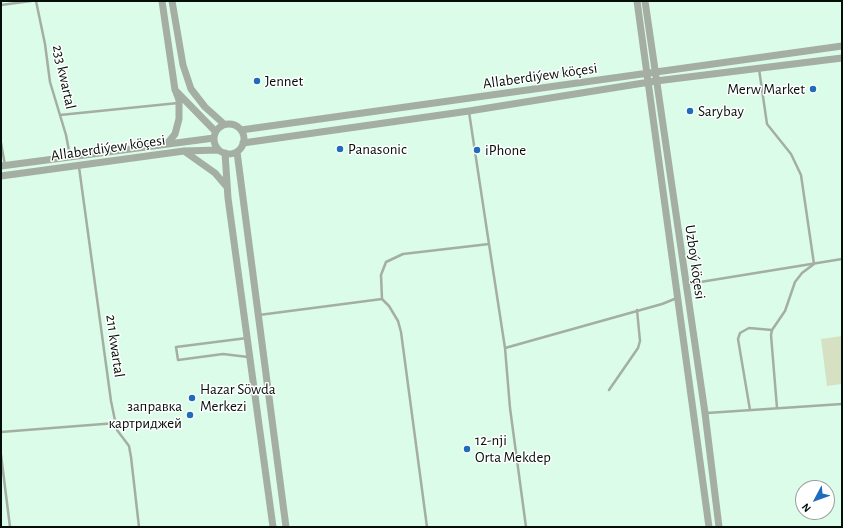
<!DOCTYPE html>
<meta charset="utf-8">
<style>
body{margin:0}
#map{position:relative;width:843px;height:528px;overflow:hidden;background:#dafce9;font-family:"Alegreya Sans",sans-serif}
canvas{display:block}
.frame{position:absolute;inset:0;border:2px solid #040f09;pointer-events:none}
.north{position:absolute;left:795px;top:480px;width:40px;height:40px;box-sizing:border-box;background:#fff;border:1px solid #9b9f9d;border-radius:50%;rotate:229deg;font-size:11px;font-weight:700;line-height:16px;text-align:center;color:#040f09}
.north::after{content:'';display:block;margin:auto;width:14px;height:18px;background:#1f6cbb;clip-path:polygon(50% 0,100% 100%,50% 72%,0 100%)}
</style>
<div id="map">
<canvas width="843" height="528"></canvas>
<div class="frame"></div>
<div class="north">N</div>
</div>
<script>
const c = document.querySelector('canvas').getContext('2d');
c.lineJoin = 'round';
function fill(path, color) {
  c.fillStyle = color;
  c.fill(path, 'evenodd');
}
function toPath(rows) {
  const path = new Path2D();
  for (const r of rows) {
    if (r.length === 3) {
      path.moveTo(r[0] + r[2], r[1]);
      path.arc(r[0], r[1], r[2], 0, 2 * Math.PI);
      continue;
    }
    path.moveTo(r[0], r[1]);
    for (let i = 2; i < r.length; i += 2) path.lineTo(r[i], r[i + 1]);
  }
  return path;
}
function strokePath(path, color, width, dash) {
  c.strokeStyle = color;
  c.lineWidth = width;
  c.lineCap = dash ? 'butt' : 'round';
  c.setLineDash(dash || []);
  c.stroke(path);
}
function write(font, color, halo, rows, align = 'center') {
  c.font = font + ' "Alegreya Sans",sans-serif';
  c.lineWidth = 3;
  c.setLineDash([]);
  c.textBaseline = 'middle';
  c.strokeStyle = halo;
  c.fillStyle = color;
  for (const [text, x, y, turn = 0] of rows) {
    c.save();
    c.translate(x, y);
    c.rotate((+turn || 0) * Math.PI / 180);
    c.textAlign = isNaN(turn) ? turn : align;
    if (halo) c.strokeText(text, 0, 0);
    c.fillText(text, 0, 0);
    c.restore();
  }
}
const green = toPath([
 [842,336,842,384,827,386,821,339]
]);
const service = toPath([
 [36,1,45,44,50,82,66,135,70,156],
 [1,5,31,1],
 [759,69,767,124,791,154,801,175,814,264,802,273,795,282,785,311,772,330,771,335,777,408],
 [60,115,178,103],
 [1,143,5,165],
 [79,167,111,401,117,430,129,446,131,457,139,527],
 [489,244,505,348,510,408,526,527],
 [688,284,842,259],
 [382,299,389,306,398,321,401,332,427,527],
 [259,315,382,299,381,275,386,262,403,254,489,244,469,112],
 [247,338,176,347,178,360,223,354,248,357],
 [505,348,662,304,677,298],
 [609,390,638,348,640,341,637,310],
 [750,410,738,339,740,333,749,328,772,330],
 [707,413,842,404],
 [1,432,116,423],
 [1,455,10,527]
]);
const tertiary = toPath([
 [162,1,175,90,215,131],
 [172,1,183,65,191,89,205,107,224,124],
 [637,1,709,527],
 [645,1,705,413,719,527],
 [229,139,15],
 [241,130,842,46],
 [243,143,469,111,656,81,842,58],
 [167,144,175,134,179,119,179,100,176,92],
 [184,151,215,173,227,187],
 [237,152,286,527],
 [225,153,228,198,273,527],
 [1,166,214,138],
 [1,176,184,151,218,150]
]);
const markers = [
 [257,81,4,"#1f6cbb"],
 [813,89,4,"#1f6cbb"],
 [690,111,4,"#1f6cbb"],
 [340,149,4,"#1f6cbb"],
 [477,150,4,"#1f6cbb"],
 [192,398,4,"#1f6cbb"],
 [190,415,4,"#1f6cbb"],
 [467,449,4,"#1f6cbb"]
];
const streetNames = [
 ["Allaberdiýew köçesi",540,76,-8],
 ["233 kwartal",64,77,78],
 ["Allaberdiýew köçesi",108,148,-8],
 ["Uzboý köçesi",695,262,82],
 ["211 kwartal",115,346,82]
];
const poiNames = [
 ["Jennet",265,81],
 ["Merw Market",805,89,"right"],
 ["Sarybay",698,111],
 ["Panasonic",348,149],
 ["iPhone",485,150],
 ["Hazar Söwda",200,389],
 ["Merkezi",200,406],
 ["заправка",182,406,"right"],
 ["картриджей",182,423,"right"],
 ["12-nji",475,440],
 ["Orta Mekdep",475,457]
];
fill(green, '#d6e1c3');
strokePath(service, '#a4aea3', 2.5);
strokePath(tertiary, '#a4aea3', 7);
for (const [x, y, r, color] of markers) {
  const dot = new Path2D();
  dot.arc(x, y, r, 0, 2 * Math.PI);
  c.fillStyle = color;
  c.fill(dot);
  strokePath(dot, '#fff', 1.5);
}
write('15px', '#040f09', '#fff', streetNames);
write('15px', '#040f09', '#fff', poiNames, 'left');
</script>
